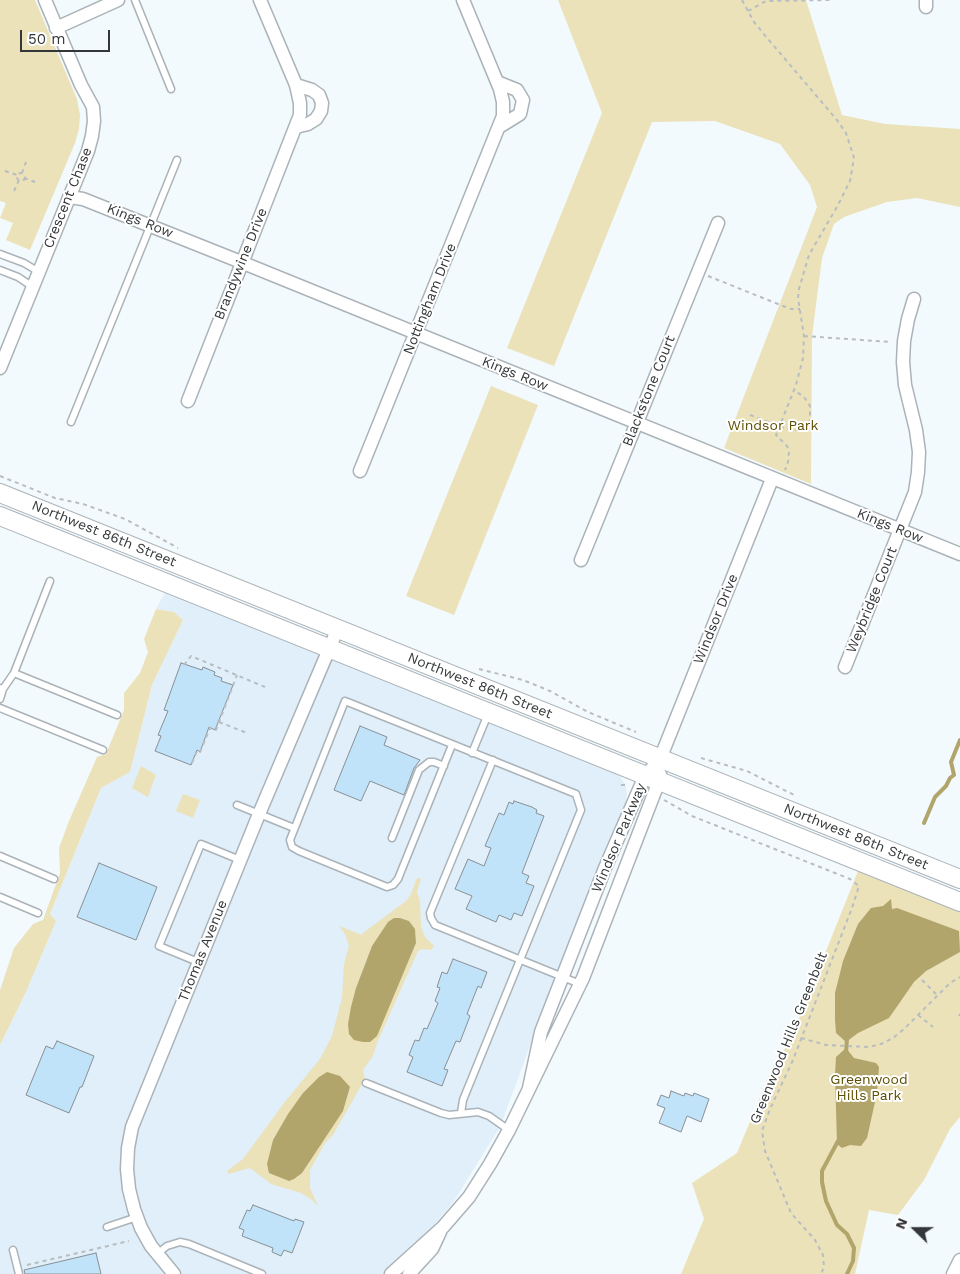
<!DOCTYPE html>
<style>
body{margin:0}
#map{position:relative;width:960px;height:1274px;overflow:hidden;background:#f3fafe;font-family:"Work Sans",sans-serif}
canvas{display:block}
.north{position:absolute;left:890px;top:1204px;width:50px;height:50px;-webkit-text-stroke:4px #fff;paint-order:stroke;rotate:292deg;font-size:14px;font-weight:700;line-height:20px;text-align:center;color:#343739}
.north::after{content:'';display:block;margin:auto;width:18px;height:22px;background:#343739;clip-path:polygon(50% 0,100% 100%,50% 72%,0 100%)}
.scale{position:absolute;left:20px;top:30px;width:90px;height:22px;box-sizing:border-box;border:2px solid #343739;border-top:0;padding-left:6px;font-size:15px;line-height:18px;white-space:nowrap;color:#343739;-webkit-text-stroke:4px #fff;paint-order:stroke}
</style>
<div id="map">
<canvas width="960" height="1274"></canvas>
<div class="north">N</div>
<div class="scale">50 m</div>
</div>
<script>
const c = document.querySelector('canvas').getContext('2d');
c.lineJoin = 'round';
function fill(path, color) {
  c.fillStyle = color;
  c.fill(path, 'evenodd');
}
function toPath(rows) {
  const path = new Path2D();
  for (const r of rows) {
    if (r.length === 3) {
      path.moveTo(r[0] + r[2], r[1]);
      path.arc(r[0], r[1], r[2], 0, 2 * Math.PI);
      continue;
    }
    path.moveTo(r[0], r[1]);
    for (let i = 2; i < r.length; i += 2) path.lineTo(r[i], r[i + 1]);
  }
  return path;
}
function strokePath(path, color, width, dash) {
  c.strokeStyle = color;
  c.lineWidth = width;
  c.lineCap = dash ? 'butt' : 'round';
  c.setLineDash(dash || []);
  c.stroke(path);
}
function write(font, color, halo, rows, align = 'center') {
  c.font = font + ' "Work Sans",sans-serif';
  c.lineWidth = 4;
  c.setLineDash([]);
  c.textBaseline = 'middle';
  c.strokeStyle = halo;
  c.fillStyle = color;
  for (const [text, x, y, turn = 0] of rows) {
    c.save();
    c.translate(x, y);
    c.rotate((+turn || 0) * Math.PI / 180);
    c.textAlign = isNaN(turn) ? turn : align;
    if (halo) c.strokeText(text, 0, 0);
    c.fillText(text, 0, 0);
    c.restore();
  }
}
const built = toPath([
 [166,591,618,773,625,784,627,793,626,802,550,992,500,1127,454,1201,424,1237,386,1274,0,1274,0,1045,26,992,56,921,50,914,101,788,130,772,152,685,183,620,174,612,156,609]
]);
const green = toPath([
 [0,0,35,0,77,99,80,115,79,129,75,143,30,250,6,240,13,223,0,218,6,203,0,201],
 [558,0,806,0,842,115,885,124,960,129,960,207,917,198,887,202,844,217,834,224,822,258,812,336,811,484,724,448,817,207,810,185,780,144,715,121,652,122,554,366,507,348,602,113],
 [491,386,538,405,454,615,406,596],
 [156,609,174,612,183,620,152,685,130,772,101,788,50,914,56,921,26,992,0,1045,0,990,14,948,33,924,43,920,60,873,59,848,69,821,97,757,106,754,124,710,124,693,140,673,148,652,144,639],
 [141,766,156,775,148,797,132,788],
 [183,794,200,800,193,818,176,811],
 [858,871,960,911,960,1117,950,1129,924,1180,898,1215,869,1210,855,1274,681,1274,704,1219,692,1183,737,1153,772,1068,790,1041],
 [418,878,421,879,417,892,420,901,421,927,425,937,434,946,431,950,422,949,418,951,377,1043,373,1056,363,1070,365,1079,333,1135,325,1143,310,1170,310,1188,318,1206,311,1199,301,1193,271,1184,250,1168,228,1174,227,1171,243,1159,284,1103,320,1059,332,1036,342,998,344,964,349,946,345,934,339,926,362,935,363,933,406,901,411,894,416,880],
 [394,918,400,918,409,921,415,929,416,943,377,1035,356,988,372,946],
 [350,1087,343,1111,273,1140,278,1131]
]);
const water = toPath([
 [891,899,892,909,897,908,959,931,960,952,926,971,914,982,889,1018,858,1033,846,1042,836,1033,835,1020,835,993,843,961,858,924,871,908,883,906],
 [394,918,400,918,409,921,415,929,416,943,377,1036,370,1042,363,1042,354,1040,349,1034,348,1024,351,1007,356,988,372,946,388,922],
 [846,1048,854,1058,876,1063,879,1067,877,1093,867,1138,861,1146,850,1145,842,1148,837,1144,835,1074,836,1057],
 [327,1072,340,1076,350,1087,343,1111,302,1173,294,1179,289,1181,269,1173,267,1164,273,1140,288,1114,303,1093,319,1077]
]);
const stream = toPath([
 [924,823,935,797,946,786,950,778,954,775,951,762,960,740],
 [846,1053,847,1038],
 [838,1141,822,1171,822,1182,826,1201,837,1225,847,1234,854,1248,853,1261,847,1274]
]);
const building = toPath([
 [181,663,202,670,203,667,215,672,214,675,222,678,221,681,233,685,215,730,209,727,200,752,197,750,191,765,155,751,161,736,158,735,168,711,164,710,181,663],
 [360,726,387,737,384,745,420,760,414,768,404,795,370,781,361,801,334,790,360,726],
 [514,801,532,807,537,810,536,813,544,816,522,873,529,876,526,883,534,886,522,916,514,913,511,920,499,915,496,922,466,909,472,896,455,889,468,859,484,866,491,848,485,846,499,813,504,815,509,802,513,804,514,801],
 [99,863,157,887,136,940,77,917,99,863],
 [453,959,487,972,481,988,478,986,467,1014,470,1016,460,1042,456,1041,444,1069,448,1070,442,1086,407,1072,413,1057,409,1055,415,1040,419,1041,424,1028,427,1029,438,1003,435,1001,440,988,437,987,442,972,447,974,453,959],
 [57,1041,94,1056,82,1087,80,1087,69,1113,26,1095,46,1046,53,1049,57,1041],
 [671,1091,684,1096,685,1093,693,1096,694,1093,709,1099,701,1122,687,1116,681,1132,659,1123,665,1108,657,1105,661,1095,669,1098,671,1091],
 [253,1205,294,1221,295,1219,304,1222,292,1253,284,1250,281,1256,272,1252,273,1248,242,1236,244,1230,239,1228,247,1210,250,1211,253,1205],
 [96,1253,101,1274,25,1274,24,1270,96,1253]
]);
const path = toPath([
 [742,0,754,22,768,39,837,120,846,133,854,158,850,181,838,205,809,255,799,289,798,298,804,336,803,358,796,385,776,435,787,446,789,451,788,462,785,470],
 [748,11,766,1,830,0],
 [5,171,17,175],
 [22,173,26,162],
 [21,177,4],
 [24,178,35,182],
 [14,191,19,180],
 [708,276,783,306,791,309,800,309],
 [804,336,891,342],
 [750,415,784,428,796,430,804,429,810,420,810,406,804,397,794,390],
 [0,476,55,498,83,504,125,519,178,548],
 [184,665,191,656,265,687],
 [479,669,523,680,550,691,588,712,636,732],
 [219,722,247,733],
 [701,758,747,771,796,796],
 [192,763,197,751,200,752,210,728,216,730,237,675],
 [621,785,627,785],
 [664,800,692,816,850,879,859,886,852,908,793,1060,770,1109,762,1131,765,1151,791,1213,815,1240,823,1255,824,1267,821,1274],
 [922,980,937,995],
 [918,1015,933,1027],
 [959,1016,960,1014],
 [801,1038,826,1045,868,1047,881,1044,893,1038,904,1029,950,983,960,977],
 [27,1265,129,1241]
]);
const service = toPath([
 [135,0,171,89],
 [0,254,24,263,39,272],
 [0,270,18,277,33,287],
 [71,422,177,160],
 [14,673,117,715],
 [0,688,3,689,14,673,50,581],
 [0,699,3,689],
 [0,708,103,750],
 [452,745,398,879,393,885,387,887,299,851,292,847,290,840,345,701,576,794,581,810,463,1100,461,1113],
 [472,753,488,714],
 [493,760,430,913,431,918,435,925,445,929,580,984],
 [237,805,294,828],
 [392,838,419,770,429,762,434,762,444,766],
 [0,856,54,879],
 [0,897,38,913],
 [198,962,159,946,201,844,240,860],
 [366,1083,441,1113,449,1115,478,1112,489,1116,509,1130],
 [107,1227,137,1217],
 [13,1250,19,1274],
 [157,1254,167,1246,180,1242,189,1244,262,1274]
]);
const minor = toPath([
 [926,7,926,0],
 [56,28,118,0],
 [497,82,517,90,523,100,520,114,499,127],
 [296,85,312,90,319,95,322,103,321,111,316,119,308,124,296,127],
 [69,197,83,199,231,258,960,554],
 [0,368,88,151,92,136,94,121,93,107,81,85,45,0],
 [188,401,300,115,300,103,296,85,260,0],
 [360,471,503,116,503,102,500,89,463,0],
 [581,560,718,223],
 [845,667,915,492,918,472,919,452,916,430,905,385,903,362,904,341,908,319,914,299],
 [529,1088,541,1032,605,868,645,776,660,759,772,479],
 [174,1274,151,1246,141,1228,134,1209,129,1189,127,1169,128,1148,132,1127,259,814,338,628],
 [391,1274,443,1227,469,1197,490,1164,509,1130,583,978,659,781,660,774],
 [409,1274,432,1249,440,1232],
 [953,1274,960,1260]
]);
const secondary = toPath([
 [0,493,960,879],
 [0,516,960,902]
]);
const streetNames = [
 ["Crescent Chase",68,198,-68],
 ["Kings Row",140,221,22],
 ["Brandywine Drive",241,264,-68],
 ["Nottingham Drive",430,299,-68],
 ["Kings Row",515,374,22],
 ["Blackstone Court",649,391,-68],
 ["Kings Row",890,526,22],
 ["Northwest 86th Street",104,534,22],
 ["Weybridge Court",872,600,-68],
 ["Windsor Drive",716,619,-68],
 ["Northwest 86th Street",480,686,22],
 ["Northwest 86th Street",856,837,22],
 ["Windsor Parkway",619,838,-67],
 ["Thomas Avenue",203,951,-68],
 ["Greenwood Hills Greenbelt",789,1038,-68]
];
const parkNames = [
 ["Windsor Park",773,426],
 ["Greenwood",869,1080],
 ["Hills Park",869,1096]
];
fill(built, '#e0eff9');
fill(green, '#ebe2ba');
fill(water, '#b1a56b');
strokePath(stream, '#b1a56b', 4);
fill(building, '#c1e3f9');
strokePath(building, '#899095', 1);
strokePath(service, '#abb3b8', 9);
strokePath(minor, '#abb3b8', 15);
strokePath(secondary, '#abb3b8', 20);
strokePath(path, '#b8bdc1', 2, [4, 4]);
strokePath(service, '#fff', 6);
strokePath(minor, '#fff', 12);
strokePath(secondary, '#fff', 18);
write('14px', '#343739', '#fff', streetNames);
write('14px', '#5c4f03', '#fff', parkNames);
</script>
